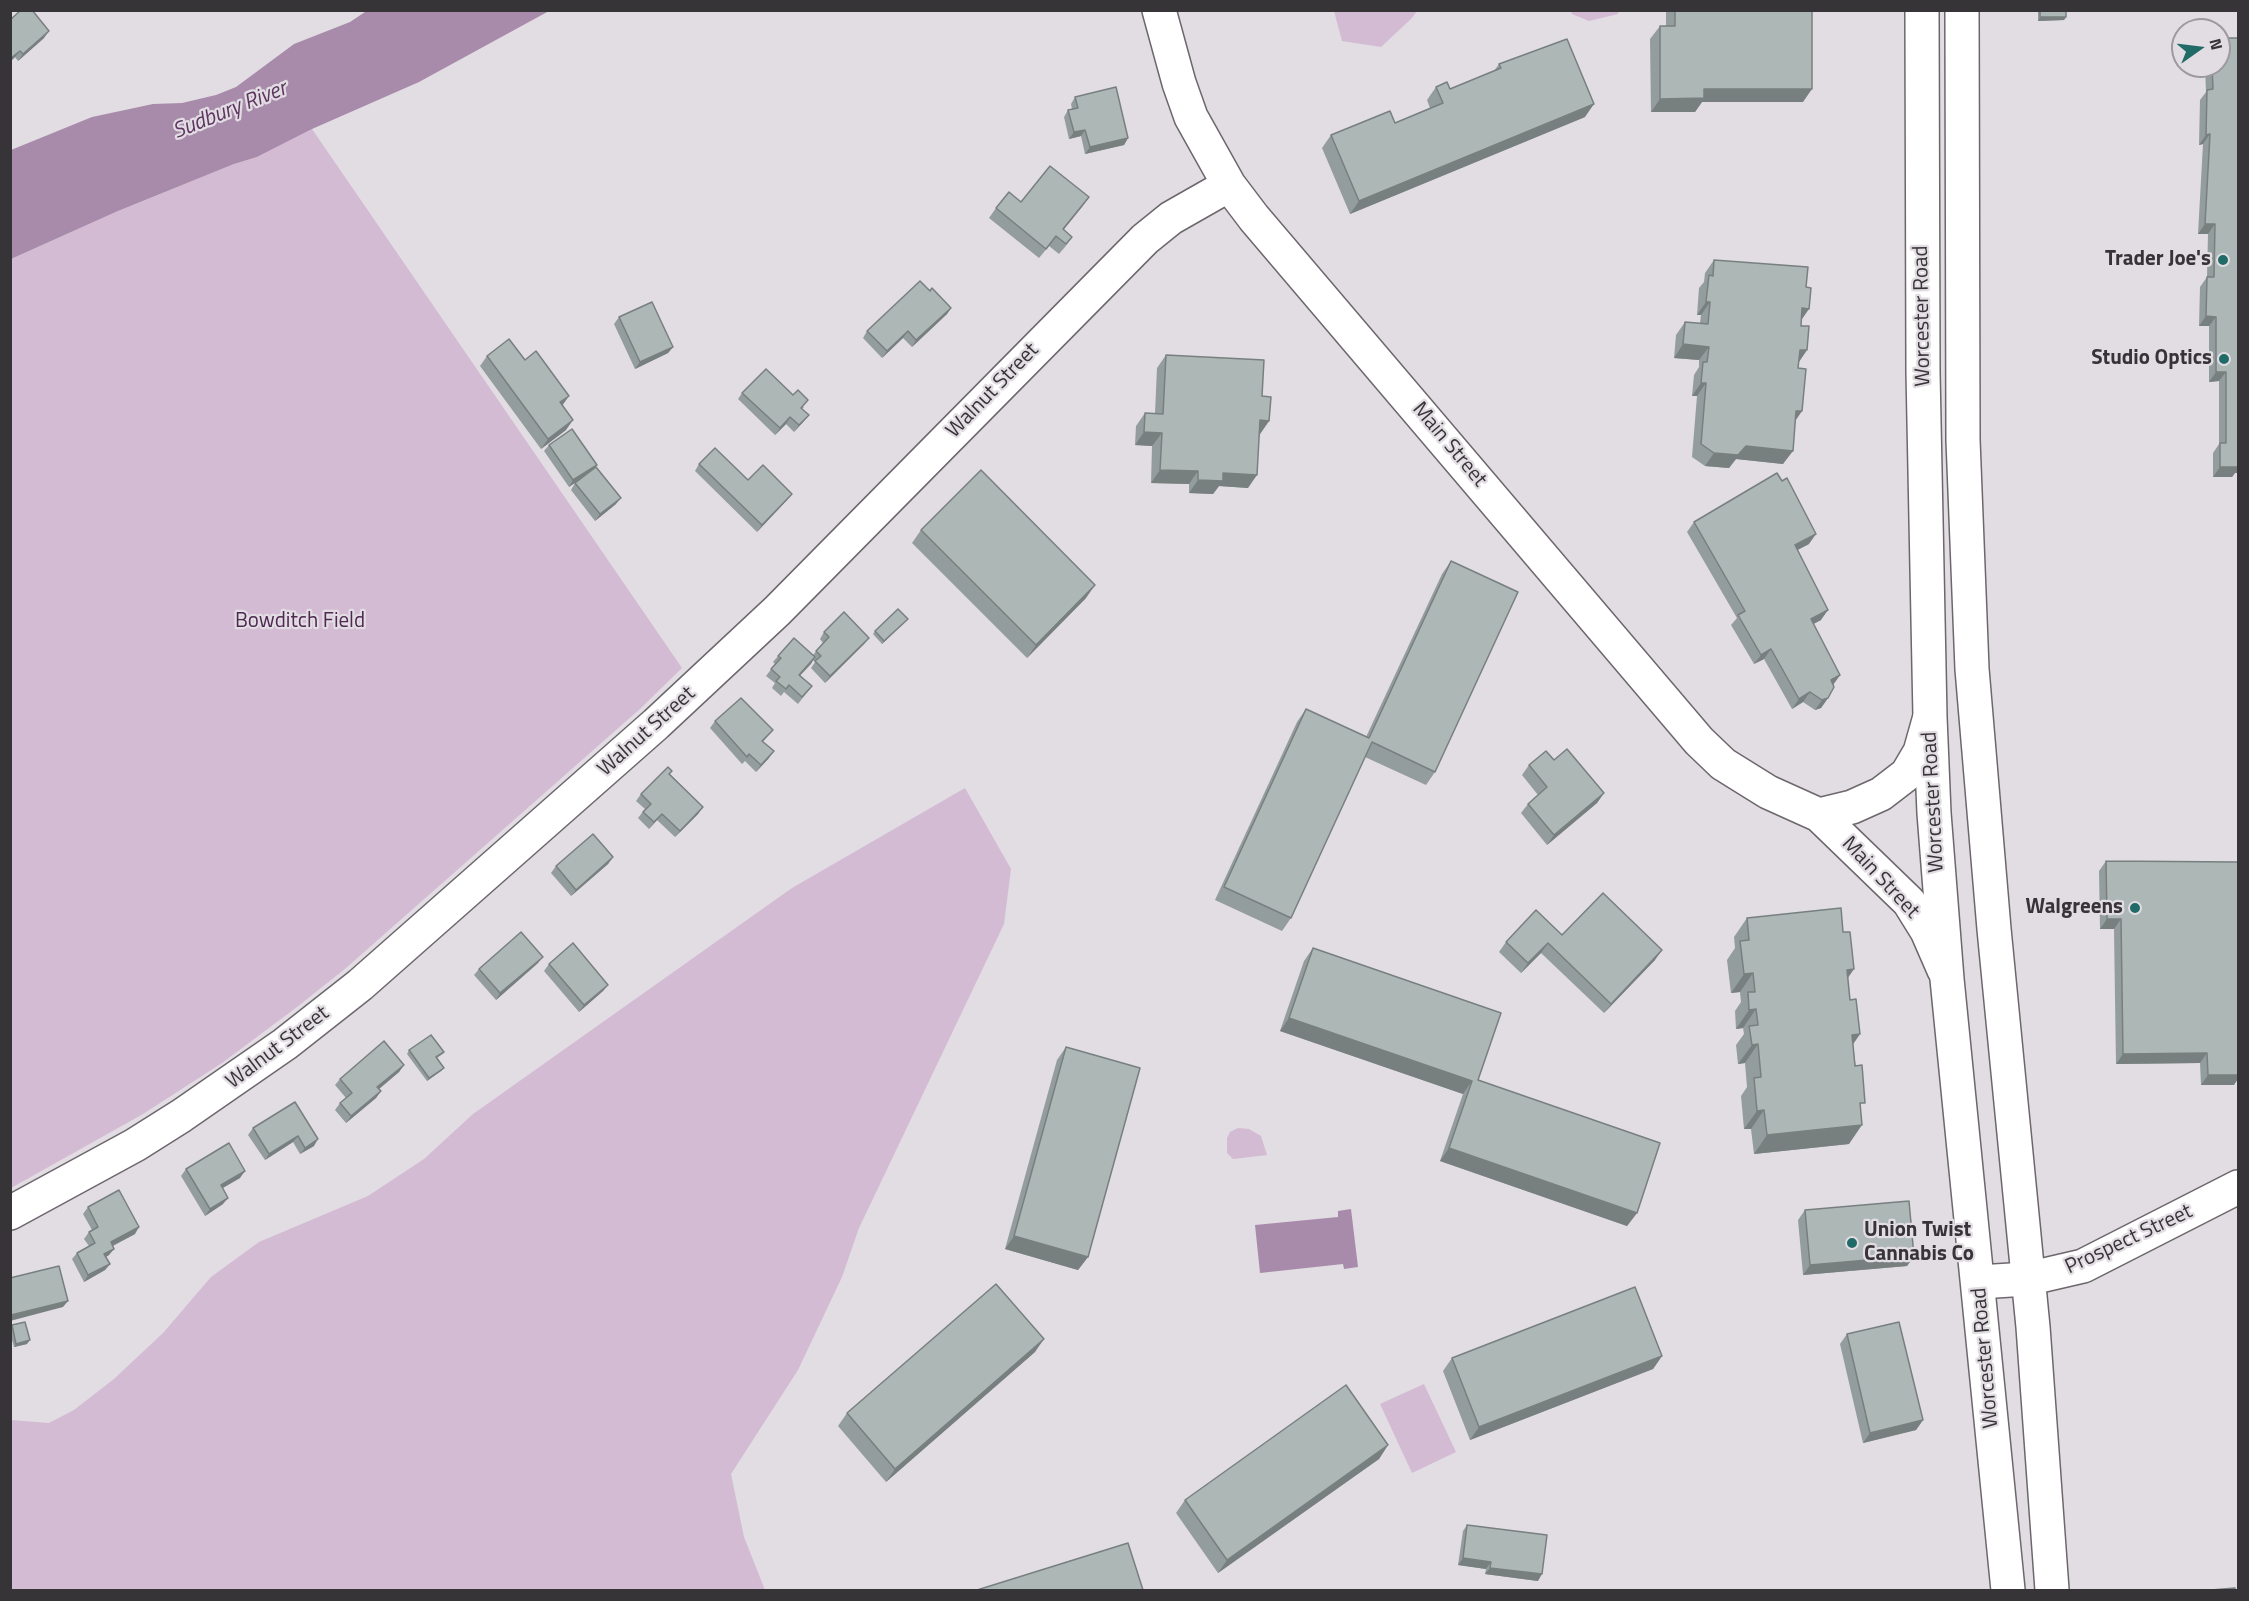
<!DOCTYPE html>
<style>
body{margin:0}
#map{position:relative;width:2249px;height:1601px;overflow:hidden;background:#e2dce3;font-family:"Titillium Web",sans-serif}
canvas{display:block}
.frame{position:absolute;inset:0;border:12px solid #373437;pointer-events:none}
.north{position:absolute;left:2171px;top:18px;width:60px;height:60px;box-sizing:border-box;background:#e2dce3;border:2px solid #9e999e;border-radius:50%;rotate:76deg;font-size:16px;font-weight:700;line-height:24px;text-align:center;color:#373437}
.north::after{content:'';display:block;margin:auto;width:21px;height:27px;background:#206b67;clip-path:polygon(50% 0,100% 100%,50% 72%,0 100%)}
</style>
<div id="map">
<canvas width="2249" height="1601"></canvas>
<div class="frame"></div>
<div class="north">N</div>
</div>
<script>
const c = document.querySelector('canvas').getContext('2d');
c.lineJoin = 'round';
function fill(path, color) {
  c.fillStyle = color;
  c.fill(path, 'evenodd');
}
function toPath(rows) {
  const path = new Path2D();
  for (const r of rows) {
    path.moveTo(r[0], r[1]);
    for (let i = 2; i < r.length; i += 2) path.lineTo(r[i], r[i + 1]);
  }
  return path;
}
function strokePath(path, color, width, dash) {
  c.strokeStyle = color;
  c.lineWidth = width;
  c.lineCap = dash ? 'butt' : 'round';
  c.setLineDash(dash || []);
  c.stroke(path);
}
function write(font, color, halo, rows, align = 'center') {
  c.font = font + ' "Titillium Web",sans-serif';
  c.lineWidth = 4.5;
  c.setLineDash([]);
  c.textBaseline = 'middle';
  c.strokeStyle = halo;
  c.fillStyle = color;
  for (const [text, x, y, turn = 0] of rows) {
    c.save();
    c.translate(x, y);
    c.rotate((+turn || 0) * Math.PI / 180);
    c.textAlign = isNaN(turn) ? turn : align;
    if (halo) c.strokeText(text, 0, 0);
    c.fillText(text, 0, 0);
    c.restore();
  }
}
const green = toPath([
 [1334,11,1334,10,1417,11,1412,18,1381,47,1342,41],
 [1571,11,1571,10,1619,11,1618,14,1589,21,1572,14],
 [312,129,682,668,641,708,346,968,297,1007,222,1063,143,1114,11,1188,11,259,118,211,234,164,257,157],
 [965,788,1011,869,1004,924,859,1228,842,1277,798,1370,731,1474,744,1537,765,1590,11,1590,11,1420,49,1423,74,1410,114,1379,163,1333,211,1277,259,1242,368,1196,424,1159,473,1114,792,888],
 [1238,1128,1249,1129,1261,1136,1267,1155,1233,1159,1227,1153,1227,1138,1230,1132],
 [1424,1384,1456,1452,1412,1473,1380,1404]
]);
const water = toPath([
 [368,10,549,11,419,82,312,129,257,157,234,164,118,211,11,259,11,150,92,117,153,104,182,103,216,95,236,87,294,44,350,22],
 [1351,1209,1358,1267,1344,1269,1343,1264,1260,1273,1255,1225,1338,1217,1338,1211]
]);
const minor = toPath([
 [1159,10,1179,83,1191,117,1229,185,1254,218,1699,741,1723,764,1768,792,1819,815,1909,902,1927,931,1944,970],
 [1819,815,1852,807,1881,794,1907,774,1920,752,1929,720],
 [10,1213,135,1145,181,1116,285,1044,360,985,656,724,777,611,1145,239,1171,218,1229,185],
 [1979,1282,2027,1279,2083,1266,2238,1187]
]);
const highway = toPath([
 [1922,10,1923,372,1930,717,1934,813,1947,979,2008,1590],
 [1962,10,1963,440,1972,669,1994,929,2033,1327,2052,1590]
]);
const wall = toPath([
 [1666,10,1812,10,1803,102,1702,102,1695,112,1651,112,1650,39,1660,26,1666,26],
 [2038,10,2066,10,2066,17,2064,20,2038,21],
 [10,20,44,38,18,61,15,57,10,62],
 [1499,64,1585,117,1350,214,1322,148,1331,135,1395,123,1430,108,1427,100,1436,87,1450,89,1494,71],
 [2205,66,2219,66,2235,473,2232,477,2213,477,2213,453,2219,444,2219,381,2209,382,2209,326,2199,326,2200,287,2207,277,2208,234,2198,234,2203,144,2199,145,2200,100,2206,92],
 [1075,97,1128,138,1124,145,1085,154,1081,136,1069,139,1064,117,1068,110,1072,109,1071,104],
 [1089,197,1063,230,1072,237,1065,247,1059,254,1049,246,1039,258,989,218,996,208,1021,202],
 [1714,260,1801,321,1801,326,1807,350,1799,362,1798,368,1802,411,1795,421,1783,464,1736,459,1729,468,1705,466,1692,457,1697,396,1692,396,1694,375,1699,367,1699,360,1674,358,1676,335,1685,322,1700,323,1701,315,1697,315,1699,288,1704,282,1705,273],
 [930,291,951,308,947,314,912,347,903,338,882,358,863,338,867,331],
 [619,317,673,347,668,353,635,369,614,324],
 [1166,355,1262,396,1269,421,1260,434,1248,488,1219,486,1213,494,1189,493,1189,484,1151,483,1152,446,1135,445,1136,426,1145,413,1155,413,1157,368],
 [487,356,525,360,562,405,566,430,541,449,480,366],
 [742,393,804,407,802,409,804,421,794,432,786,424,775,435,738,399],
 [549,445,597,465,595,467,616,504,595,521,571,490,575,483,579,480,569,487,544,451],
 [699,464,748,480,787,500,757,532,695,471],
 [1694,522,1809,544,1797,550,1821,620,1813,624,1840,675,1833,685,1828,698,1821,708,1815,710,1803,702,1792,709,1764,659,1754,664,1731,625,1737,618,1687,532],
 [921,530,1086,598,1027,658,912,543],
 [1451,561,1435,772,1426,785,1365,757,1291,918,1282,931,1215,900,1297,722,1306,709,1366,737,1442,574],
 [908,619,882,644,873,634,875,631],
 [824,632,869,638,864,644,825,683,811,668,815,662,813,660,800,675,812,686,798,704,784,692,781,696,772,688,775,683,766,676,775,664,773,662,778,656,813,655,823,643,820,639],
 [715,721,773,730,763,742,769,758,756,772,745,761,742,764,710,728],
 [1554,760,1604,793,1597,803,1547,845,1521,813,1528,804,1538,795,1522,775,1529,765],
 [670,774,703,807,698,814,675,837,657,820,649,829,638,818,645,809,636,801,641,794],
 [613,857,608,864,571,896,551,873,556,866],
 [2106,861,2234,1085,2201,1085,2200,1063,2116,1064,2114,929,2100,929,2099,871],
 [1747,918,1848,978,1850,1000,1860,1034,1853,1044,1861,1109,1849,1144,1754,1154,1751,1129,1744,1129,1741,1096,1747,1087,1745,1063,1738,1064,1736,1045,1744,1034,1743,1028,1736,1029,1735,1011,1741,1002,1740,992,1731,993,1727,960,1735,948,1734,937],
 [1562,935,1655,960,1604,1013,1541,953,1521,973,1499,952,1506,942],
 [1313,948,1478,1080,1637,1213,1627,1226,1440,1161,1463,1094,1280,1031,1304,961],
 [538,963,496,1000,474,975,479,969],
 [549,964,608,985,603,991,579,1012,544,971],
 [1066,1047,1088,1257,1078,1270,1005,1249,1057,1060],
 [409,1050,444,1052,441,1055,437,1058,444,1068,441,1071,427,1081,407,1054],
 [404,1065,399,1072,379,1089,381,1091,376,1098,346,1123,335,1110,340,1103,346,1098,335,1085,340,1079],
 [295,1102,314,1146,300,1154,293,1142,265,1160,248,1135,253,1128],
 [186,1169,240,1178,222,1188,223,1204,205,1216,181,1176],
 [88,1207,135,1234,113,1246,109,1255,106,1257,110,1264,105,1270,84,1282,72,1259,77,1253,89,1246,84,1239,89,1232,92,1230,83,1214],
 [1805,1210,1914,1256,1907,1266,1803,1275,1798,1220],
 [12,1325,27,1344,14,1347,10,1333,10,1327],
 [1847,1334,1923,1420,1916,1430,1863,1443,1840,1344],
 [1035,1352,886,1482,838,1426,847,1413],
 [1662,1356,1653,1369,1470,1440,1443,1371,1452,1358],
 [1388,1445,1379,1459,1218,1573,1176,1513,1185,1500],
 [1467,1525,1538,1581,1485,1574,1486,1569,1458,1565,1463,1531]
]);
const shadedWall = toPath([
 [2040,17,2066,17,2064,20,2038,21],
 [49,31,44,38,18,61,23,54],
 [20,51,15,57,10,62,11,58],
 [1704,89,1812,89,1803,102,1702,102,1695,112,1651,112,1660,99],
 [1594,104,1585,117,1350,214,1359,201],
 [1085,130,1081,136,1069,139,1074,132],
 [2210,134,2203,144,2199,145,2206,135],
 [1128,138,1124,145,1085,154,1090,147],
 [1089,197,1082,207,1056,239,1063,229],
 [2205,224,2215,224,2208,234,2198,234],
 [1706,302,1710,302,1701,315,1697,315],
 [951,308,947,314,912,347,916,340],
 [1802,308,1809,309,1800,322],
 [2206,316,2216,317,2209,326,2199,326],
 [908,331,903,338,882,358,887,351],
 [1683,344,1709,347,1699,360,1674,358],
 [673,347,668,353,635,369,640,362],
 [1800,350,1807,350,1798,363],
 [2216,372,2226,372,2219,381,2209,382],
 [1701,383,1706,383,1697,396,1692,396],
 [569,396,562,406,560,402],
 [1796,411,1802,411,1793,424],
 [809,415,804,421,794,432,799,425],
 [790,417,786,424,775,435,780,428],
 [573,420,566,430,541,449,548,439],
 [1260,420,1269,421,1260,434,1251,433],
 [1144,432,1162,433,1152,446,1135,445],
 [1746,446,1793,451,1783,464,1736,459,1729,468,1705,466,1714,453],
 [2238,464,2238,473,2235,473,2232,477,2213,477,2220,467],
 [597,465,592,471,569,487,573,480],
 [1160,470,1198,471,1189,484,1151,483],
 [1223,473,1257,475,1248,488,1219,486,1213,494,1189,493,1198,480],
 [792,494,787,500,757,532,762,525],
 [621,498,616,504,595,521,600,514],
 [1816,534,1809,544,1788,555,1795,545],
 [1095,585,1086,598,1027,658,1036,645],
 [1828,610,1821,620,1804,629,1811,619],
 [908,619,905,622,882,644,884,641],
 [869,638,864,644,825,683,830,676],
 [1771,649,1764,659,1754,664,1761,655],
 [815,657,811,664,795,681,799,675],
 [1840,675,1833,685,1831,680],
 [1810,692,1803,702,1792,709,1799,699],
 [1828,698,1821,708,1815,710,1822,700],
 [774,751,769,758,756,772,761,765],
 [1604,793,1597,803,1547,845,1554,835],
 [703,807,698,814,675,837,680,831],
 [662,814,657,820,649,829,654,822],
 [613,857,608,864,571,896,576,890],
 [2107,919,2121,919,2114,929,2100,929],
 [1548,943,1541,953,1521,973,1528,963],
 [1662,950,1655,960,1604,1013,1611,1004],
 [543,957,538,963,496,1000,500,993],
 [1854,969,1841,988,1847,970],
 [1753,973,1740,992,1731,993,1744,974],
 [608,985,603,991,579,1012,584,1005],
 [1756,1009,1743,1028,1736,1029,1749,1010],
 [1289,1018,1472,1081,1463,1094,1280,1031],
 [1860,1034,1847,1053,1852,1035],
 [1758,1044,1745,1063,1738,1064,1752,1045],
 [2207,1053,2200,1063,2116,1064,2123,1054],
 [404,1065,399,1072,373,1094,377,1087],
 [444,1068,441,1071,427,1081,429,1078],
 [2208,1075,2238,1075,2238,1079,2234,1085,2201,1085],
 [381,1091,376,1098,346,1123,351,1116],
 [1764,1110,1751,1129,1744,1129,1757,1111],
 [1862,1125,1849,1144,1754,1154,1767,1135],
 [298,1136,293,1142,265,1160,269,1154],
 [318,1139,314,1146,300,1154,305,1148],
 [1449,1148,1637,1213,1627,1226,1440,1161],
 [245,1171,240,1178,216,1192,221,1185],
 [228,1198,223,1204,205,1216,210,1209],
 [139,1227,135,1234,106,1249,111,1242],
 [1014,1236,1088,1257,1078,1270,1005,1249],
 [114,1249,109,1255,100,1260,104,1254],
 [1914,1256,1907,1266,1803,1275,1810,1265],
 [110,1264,105,1270,84,1282,88,1275],
 [68,1301,63,1307,10,1321,11,1315],
 [1044,1339,1035,1352,886,1482,895,1469],
 [30,1340,27,1344,14,1347,16,1344],
 [1662,1356,1653,1369,1470,1440,1479,1427],
 [1923,1420,1916,1430,1863,1443,1870,1433],
 [1388,1445,1379,1459,1218,1573,1227,1560],
 [1463,1558,1491,1562,1486,1569,1458,1565],
 [1490,1568,1542,1574,1538,1581,1485,1574]
]);
const building = toPath([
 [21,10,32,10,49,31,23,54,20,51,11,58,10,57,10,20,21,10],
 [1675,10,1812,10,1812,89,1704,89,1704,98,1660,99,1660,26,1675,26,1675,10],
 [2040,10,2066,10,2066,17,2040,17,2040,10],
 [2219,38,2238,38,2238,467,2220,467,2220,443,2226,443,2226,372,2216,372,2216,317,2206,316,2207,277,2214,277,2215,224,2205,224,2210,134,2206,135,2207,90,2213,89,2212,66,2219,66,2219,38],
 [1567,39,1594,104,1359,201,1331,135,1390,111,1395,123,1443,103,1436,87,1447,82,1450,89,1501,68,1499,64,1567,39],
 [1116,87,1128,138,1090,147,1085,130,1074,132,1068,110,1078,108,1075,97,1116,87],
 [1050,166,1089,197,1063,229,1072,237,1066,244,1056,236,1046,249,996,208,1009,192,1021,202,1050,166],
 [1714,260,1808,267,1806,287,1811,288,1809,309,1802,308,1801,326,1809,326,1807,350,1800,350,1798,368,1806,369,1802,411,1796,411,1793,451,1746,446,1738,455,1714,453,1701,444,1706,383,1701,383,1703,362,1707,362,1709,347,1683,344,1685,322,1708,324,1710,302,1706,302,1709,275,1713,276,1714,260],
 [920,281,930,291,932,288,951,308,916,340,908,331,887,351,867,331,920,281],
 [652,302,673,347,640,362,619,317,652,302],
 [509,339,525,360,536,351,569,396,560,402,573,420,548,439,487,356,509,339],
 [1166,355,1264,360,1262,396,1271,397,1269,421,1260,420,1257,475,1223,473,1223,481,1198,480,1198,471,1160,470,1162,433,1144,432,1145,413,1163,414,1166,355],
 [766,369,793,395,798,390,808,400,801,408,809,415,799,425,790,417,780,428,742,393,766,369],
 [572,429,597,465,573,480,549,445,572,429],
 [715,448,748,480,763,465,792,494,762,525,699,464,715,448],
 [596,467,621,498,600,514,575,483,596,467],
 [981,470,1095,585,1036,645,921,530,981,470],
 [1777,473,1782,481,1787,478,1816,534,1795,545,1828,610,1811,619,1840,675,1831,680,1834,687,1828,698,1822,700,1810,692,1799,699,1771,649,1761,655,1738,615,1745,611,1694,522,1777,473],
 [1451,561,1518,592,1435,772,1372,742,1291,918,1224,887,1306,709,1369,738,1451,561],
 [898,609,908,619,884,641,875,631,898,609],
 [844,612,869,638,830,676,815,661,821,656,816,651,829,637,824,632,844,612],
 [794,638,815,657,799,675,812,686,802,697,789,685,786,689,776,681,780,677,771,669,781,658,778,656,794,638],
 [741,698,773,730,762,741,774,751,761,765,749,754,747,757,715,721,741,698],
 [1567,749,1604,793,1554,835,1528,804,1547,787,1529,765,1546,751,1554,760,1567,749],
 [668,767,672,771,669,774,703,807,680,831,662,814,654,822,643,812,651,804,641,794,668,767],
 [593,834,613,857,576,890,556,866,593,834],
 [2106,861,2238,862,2238,1075,2208,1075,2207,1053,2123,1054,2121,919,2107,919,2106,861],
 [1603,893,1662,950,1611,1004,1548,943,1528,963,1506,942,1536,910,1562,935,1603,893],
 [1841,908,1843,932,1850,932,1854,969,1847,970,1850,1000,1856,999,1860,1034,1852,1035,1855,1066,1862,1065,1865,1103,1860,1103,1862,1125,1767,1135,1764,1110,1757,1111,1754,1078,1761,1077,1758,1044,1752,1045,1749,1026,1758,1025,1756,1009,1749,1010,1748,992,1755,992,1753,973,1744,974,1740,941,1749,940,1747,918,1841,908],
 [521,932,543,957,500,993,479,969,521,932],
 [573,943,608,985,584,1005,549,964,573,943],
 [1313,948,1501,1013,1478,1080,1660,1143,1637,1213,1449,1148,1472,1081,1289,1018,1313,948],
 [431,1035,444,1052,436,1057,444,1068,429,1078,409,1050,431,1035],
 [384,1041,404,1065,377,1087,381,1091,351,1116,340,1103,352,1093,340,1079,384,1041],
 [1066,1047,1140,1068,1088,1257,1014,1236,1066,1047],
 [295,1102,318,1139,305,1148,298,1136,269,1154,253,1128,295,1102],
 [229,1143,245,1171,221,1185,228,1198,210,1209,186,1169,229,1143],
 [119,1190,139,1227,111,1242,114,1249,104,1254,110,1264,88,1275,77,1253,95,1243,89,1232,98,1227,88,1207,119,1190],
 [1909,1201,1914,1256,1810,1265,1805,1210,1909,1201],
 [59,1266,68,1301,11,1315,10,1278,59,1266],
 [996,1284,1044,1339,895,1469,847,1413,996,1284],
 [1635,1287,1662,1356,1479,1427,1452,1358,1635,1287],
 [25,1322,30,1340,16,1344,12,1325,25,1322],
 [1899,1322,1923,1420,1870,1433,1847,1334,1899,1322],
 [1346,1385,1388,1445,1227,1560,1185,1500,1346,1385],
 [1467,1525,1547,1535,1542,1574,1490,1568,1491,1562,1463,1558,1467,1525],
 [1128,1543,1143,1590,977,1590,1128,1543],
 [2235,1588,2235,1590,2211,1590,2235,1588]
]);
const markers = [
 [2223,260,6,"#206b67"],
 [2224,359,6,"#206b67"],
 [2135,908,6,"#206b67"],
 [1852,1243,6,"#206b67"]
];
const poiNames = [
 ["Trader Joe's",2211,260],
 ["Studio Optics",2212,359],
 ["Walgreens",2123,908],
 ["Union Twist",1864,1231,"left"],
 ["Cannabis Co",1864,1255,"left"]
];
const streetNames = [
 ["Worcester Road",1923,316,-91],
 ["Walnut Street",993,391,-46],
 ["Main Street",1449,445,50],
 ["Walnut Street",647,732,-42],
 ["Worcester Road",1934,802,-93],
 ["Main Street",1880,878,47],
 ["Walnut Street",278,1048,-37],
 ["Prospect Street",2129,1240,-25],
 ["Worcester Road",1986,1358,-95]
];
const parkNames = [
 ["Bowditch Field",300,622]
];
const waterNames = [
 ["Sudbury River",230,111,-22]
];
fill(green, '#d3bbd4');
fill(water, '#a88baa');
strokePath(minor, '#6d676d', 36);
strokePath(highway, '#6d676d', 36);
strokePath(minor, '#fff', 33);
strokePath(highway, '#fff', 33);
fill(wall, '#949d9d');
fill(shadedWall, '#78807f');
fill(building, '#acb7b6');
strokePath(building, '#78807f', 1.5);
for (const [x, y, r, color] of markers) {
  const dot = new Path2D();
  dot.arc(x, y, r, 0, 2 * Math.PI);
  c.fillStyle = color;
  c.fill(dot);
  strokePath(dot, '#e2dce3', 2);
}
write('bold 21px', '#373437', '#e2dce3', poiNames, 'right');
write('21px', '#373437', '#e2dce3', streetNames);
write('21px', '#4f2852', '#e2dce3', parkNames);
write('italic 22px', '#5d3560', '#e2dce3', waterNames);
</script>
